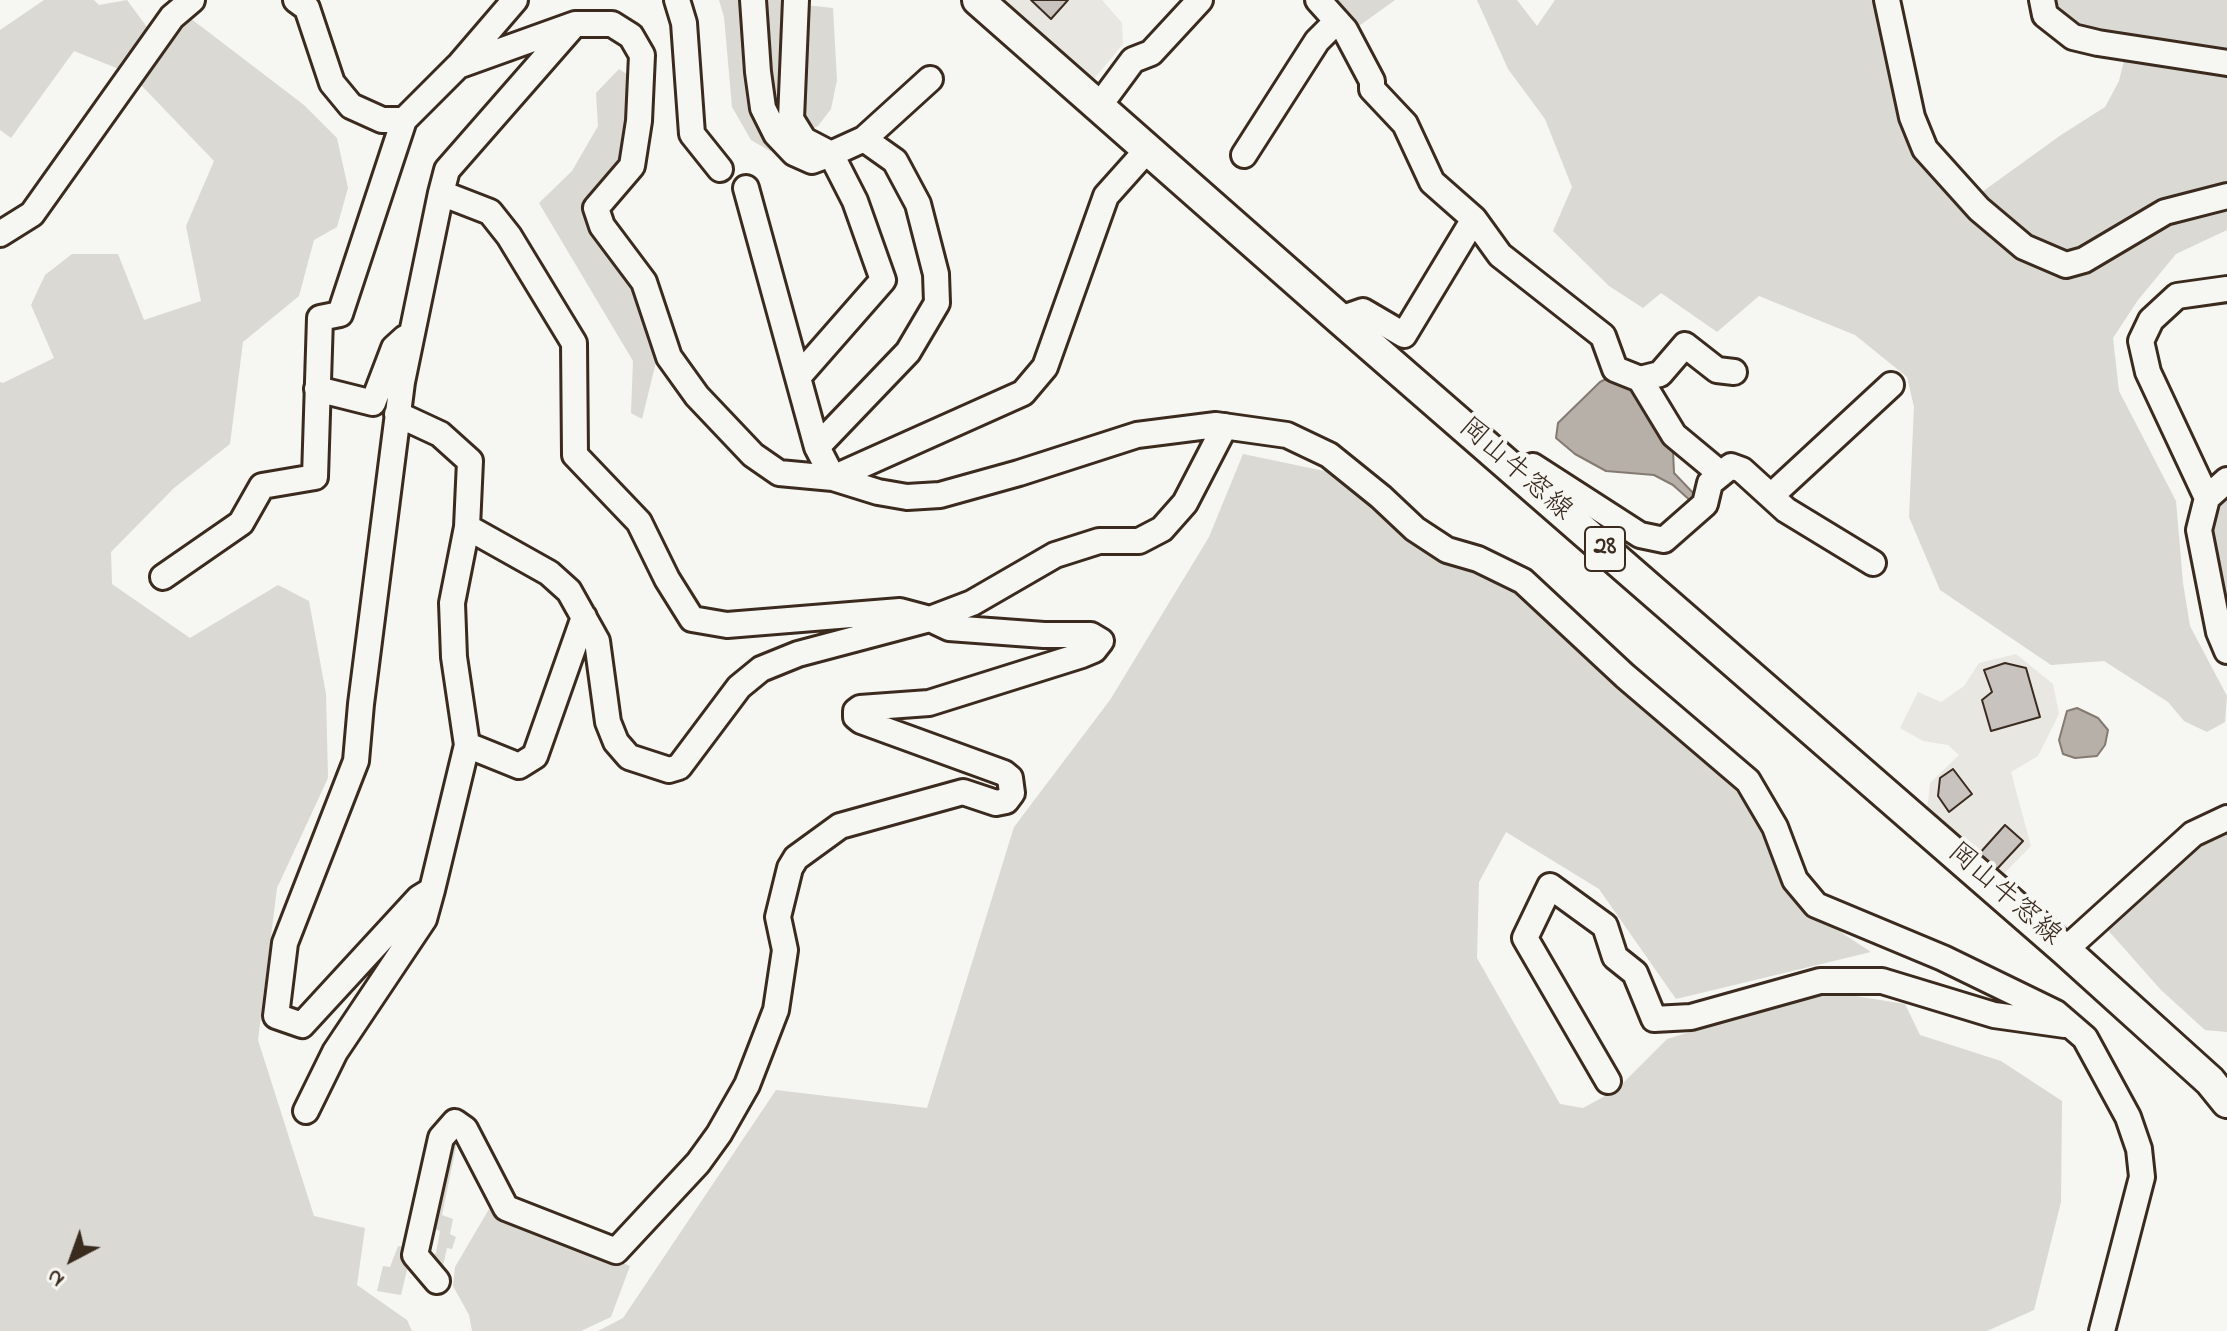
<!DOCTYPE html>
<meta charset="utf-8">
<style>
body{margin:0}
#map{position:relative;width:2227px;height:1331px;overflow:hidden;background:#f6f6f2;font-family:"Indie Flower",sans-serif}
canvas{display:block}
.north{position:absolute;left:32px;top:1219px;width:80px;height:80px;-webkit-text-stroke:6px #f6f6f2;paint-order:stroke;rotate:221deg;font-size:22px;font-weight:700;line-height:32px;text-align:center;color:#3b2a1e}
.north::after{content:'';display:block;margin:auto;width:28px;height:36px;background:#3b2a1e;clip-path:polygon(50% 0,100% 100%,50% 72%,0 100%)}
</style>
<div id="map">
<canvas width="2227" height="1331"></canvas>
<div class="north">N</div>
</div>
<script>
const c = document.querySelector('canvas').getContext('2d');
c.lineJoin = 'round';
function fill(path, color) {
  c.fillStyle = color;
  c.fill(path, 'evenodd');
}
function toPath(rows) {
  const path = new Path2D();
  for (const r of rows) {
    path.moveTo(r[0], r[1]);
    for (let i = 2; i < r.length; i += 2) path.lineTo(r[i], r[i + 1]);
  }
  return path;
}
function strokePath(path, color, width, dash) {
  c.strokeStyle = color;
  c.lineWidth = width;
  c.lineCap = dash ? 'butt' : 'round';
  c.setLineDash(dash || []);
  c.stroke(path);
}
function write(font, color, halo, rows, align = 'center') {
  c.font = font + ' "Indie Flower","Klee One",sans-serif';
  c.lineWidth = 8;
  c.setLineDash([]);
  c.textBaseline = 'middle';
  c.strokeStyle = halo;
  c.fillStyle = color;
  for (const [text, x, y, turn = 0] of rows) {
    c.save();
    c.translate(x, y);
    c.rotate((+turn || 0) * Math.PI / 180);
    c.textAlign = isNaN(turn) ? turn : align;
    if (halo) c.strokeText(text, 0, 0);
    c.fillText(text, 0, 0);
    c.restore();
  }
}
const built = toPath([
 [994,0,1102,0,1122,23,1123,44,1089,85],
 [2016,654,2053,684,2059,714,2038,756,2011,772,2031,846,1997,881,1927,810,1930,783,1959,755,1948,745,1923,741,1900,728,1918,692,1941,702,1964,686,1979,663]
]);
const green = toPath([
 [44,0,94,0,99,5,127,0,149,30,119,69,74,51,11,138,0,130,0,30],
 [719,0,786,0,787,3,833,8,837,80,831,109,818,126,770,151,751,140,732,107,724,17],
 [1328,0,1395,0,1352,31],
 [1477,0,1517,0,1537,26,1555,0,1878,0,1901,110,1964,205,2061,135,2105,107,2119,81,2129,40,2087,34,2066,22,2050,0,2227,0,2227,230,2176,254,2138,300,2113,338,2119,391,2176,501,2183,583,2190,626,2227,696,2225,722,2207,732,2184,721,2168,702,2104,661,2051,665,1940,590,1909,517,1914,407,1907,377,1855,335,1759,296,1717,332,1661,293,1643,308,1609,286,1553,231,1572,187,1545,119,1508,69],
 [190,18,304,105,337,138,348,188,337,227,314,240,299,296,243,342,230,444,174,488,111,552,112,584,190,638,278,585,309,601,326,694,328,778,277,888,258,1040,314,1216,365,1228,357,1285,407,1320,412,1331,0,1331,0,382,3,383,54,358,31,305,45,275,72,254,118,254,144,320,201,301,186,226,214,161,141,85],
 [619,69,633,78,623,163,588,200,637,288,657,358,642,419,631,413,633,361,539,203,572,171,598,126,596,93],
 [1243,454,1334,473,1422,550,1514,590,1730,782,1755,818,1801,906,1871,952,1676,999,1599,889,1506,832,1479,882,1477,958,1560,1104,1583,1108,1616,1090,1667,1039,1824,991,1905,1004,1920,1035,2001,1061,2062,1101,2061,1202,2034,1310,1987,1331,598,1331,623,1318,776,1090,927,1108,1014,827,1110,700,1209,537],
 [2227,489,2227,613,2207,527,2221,494],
 [2227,829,2227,1032,2205,1030,2161,990,2106,928,2190,847],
 [446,1140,457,1142,442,1215,453,1219,450,1234,456,1237,452,1249,447,1248,442,1270,428,1260,436,1253,440,1231,427,1226],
 [489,1209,630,1266,611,1317,581,1331,472,1331,469,1315,453,1286,455,1267],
 [398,1246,412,1249,401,1295,377,1291,383,1266,390,1267]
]);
const water = toPath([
 [1614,375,1627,379,1647,408,1656,429,1673,450,1674,473,1697,497,1693,503,1673,485,1654,475,1606,471,1575,454,1556,438,1558,423,1600,382,1614,375],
 [2077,708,2098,718,2108,730,2105,745,2097,756,2075,758,2063,754,2059,740,2067,711,2077,708]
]);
const building = toPath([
 [1031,0,1068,0,1051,19,1031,0],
 [2005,663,2026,668,2040,717,1991,731,1982,700,1992,692,1984,670,2005,663],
 [1953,769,1972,794,1949,812,1938,796,1940,778,1953,769],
 [2005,825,2023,841,1996,870,1979,854,2005,825]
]);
const minor = toPath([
 [296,0,307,8,332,83,351,106,382,120,404,120,458,66,575,24,612,24,631,36,642,55,639,121,632,166,596,208,602,226,644,282,669,357,697,396,753,455,779,473,833,478,878,492,907,497,940,495,1019,473,1137,435,1216,425,1287,435,1329,455,1381,497,1415,529,1447,550,1478,559,1523,581,1625,676,1748,781,1775,827,1795,880,1816,905,1943,958,2056,1013,2085,1038,2128,1117,2139,1149,2142,1177,2102,1331],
 [677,0,684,23,692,134,720,169],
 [753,0,758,72,763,108,776,134,794,153,812,161,831,154,855,201,883,280,798,377],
 [796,0,791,119,804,140,831,154,864,139,895,161,918,204,936,274,937,303,908,352,817,447,833,478],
 [1318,0,1345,30,1372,81,1372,89,1405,124,1432,182,1474,219,1404,335,1363,311,1340,319],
 [1887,0,1912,117,1925,149,1979,209,2024,247,2066,265,2084,260,2165,212,2227,196],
 [2042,0,2045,15,2073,37,2098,43,2227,63],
 [460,64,515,0],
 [1099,106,1133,60,1151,53,1200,0],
 [864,139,930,79],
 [1244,155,1317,41,1337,21],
 [746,188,817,447],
 [1474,219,1500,255,1603,336,1615,369,1640,379],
 [0,234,32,214,172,17,192,0],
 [317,389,373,403,394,348,405,338],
 [397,414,440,434,470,461,467,527,452,603,454,657,467,745,432,890],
 [1721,474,1674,435,1640,379,1660,374,1685,345,1717,370,1734,372],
 [1522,477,1533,466,1640,535,1664,540,1705,504,1710,483,1731,466,1742,470,1786,510,1873,563],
 [833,478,1023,393,1045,367,1106,196,1148,149],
 [2227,480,2207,498,2199,530,2219,632,2227,651],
 [1771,496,1891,385],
 [2207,498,2148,372,2141,341,2151,320,2177,296,2227,289],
 [467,527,549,573,569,591,597,641,608,722,616,742,629,757,669,770,679,767,739,687,761,669,798,654,930,619,972,603,1055,555,1099,541,1139,541,1162,529,1185,503,1225,426],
 [163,577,241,523,262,486,315,477,320,318,340,314,404,120],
 [467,745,519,766,535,756,584,617],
 [2065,950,2193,834,2227,818],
 [1608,1081,1525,938,1550,886,1605,926,1615,957,1635,973,1654,1019,1691,1017,1820,981,1882,981,1994,1015,2065,1025],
 [306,1111,335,1052,424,919,432,890,419,898,302,1025,276,1016,285,943,356,761,361,704,402,382,441,193,447,170,573,26],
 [437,1281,415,1255,441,1138,455,1122,465,1129,506,1208,616,1251,698,1163,719,1134,747,1085,776,1010,785,950,778,917,790,868,796,858,840,826,963,792,996,803,1006,801,1012,793,1010,778,1004,773,861,721,856,717,856,711,860,708,929,703,1082,655,1094,650,1101,641,1091,635,1044,635,949,628,930,619,900,611,727,625,692,619,667,579,639,522,575,455,574,343,509,236,490,212,441,193]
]);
const major = toPath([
 [978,0,1340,319,2065,950,2210,1081,2227,1102]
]);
const shields = [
 [1605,549,40]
];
const shieldNames = [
 ["28",1605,549]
];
const streetNames = [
 ["岡山牛窓線",1514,471,41],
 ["岡山牛窓線",2003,896,41]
];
fill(built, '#e8e7e2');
fill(green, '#dad9d3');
fill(water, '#b6b0a9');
strokePath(water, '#857a71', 2);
fill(building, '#c8c3be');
strokePath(building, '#3b2a1e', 2);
strokePath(minor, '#3b2a1e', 30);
strokePath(major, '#3b2a1e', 36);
strokePath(minor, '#f6f6f2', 24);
strokePath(major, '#f6f6f2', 30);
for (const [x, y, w] of shields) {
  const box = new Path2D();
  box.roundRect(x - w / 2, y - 22, w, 44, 6);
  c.fillStyle = '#f6f6f2';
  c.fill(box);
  strokePath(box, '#3b2a1e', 2);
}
write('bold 26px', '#3b2a1e', null, shieldNames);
write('28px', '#3b2a1e', '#f6f6f2', streetNames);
</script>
